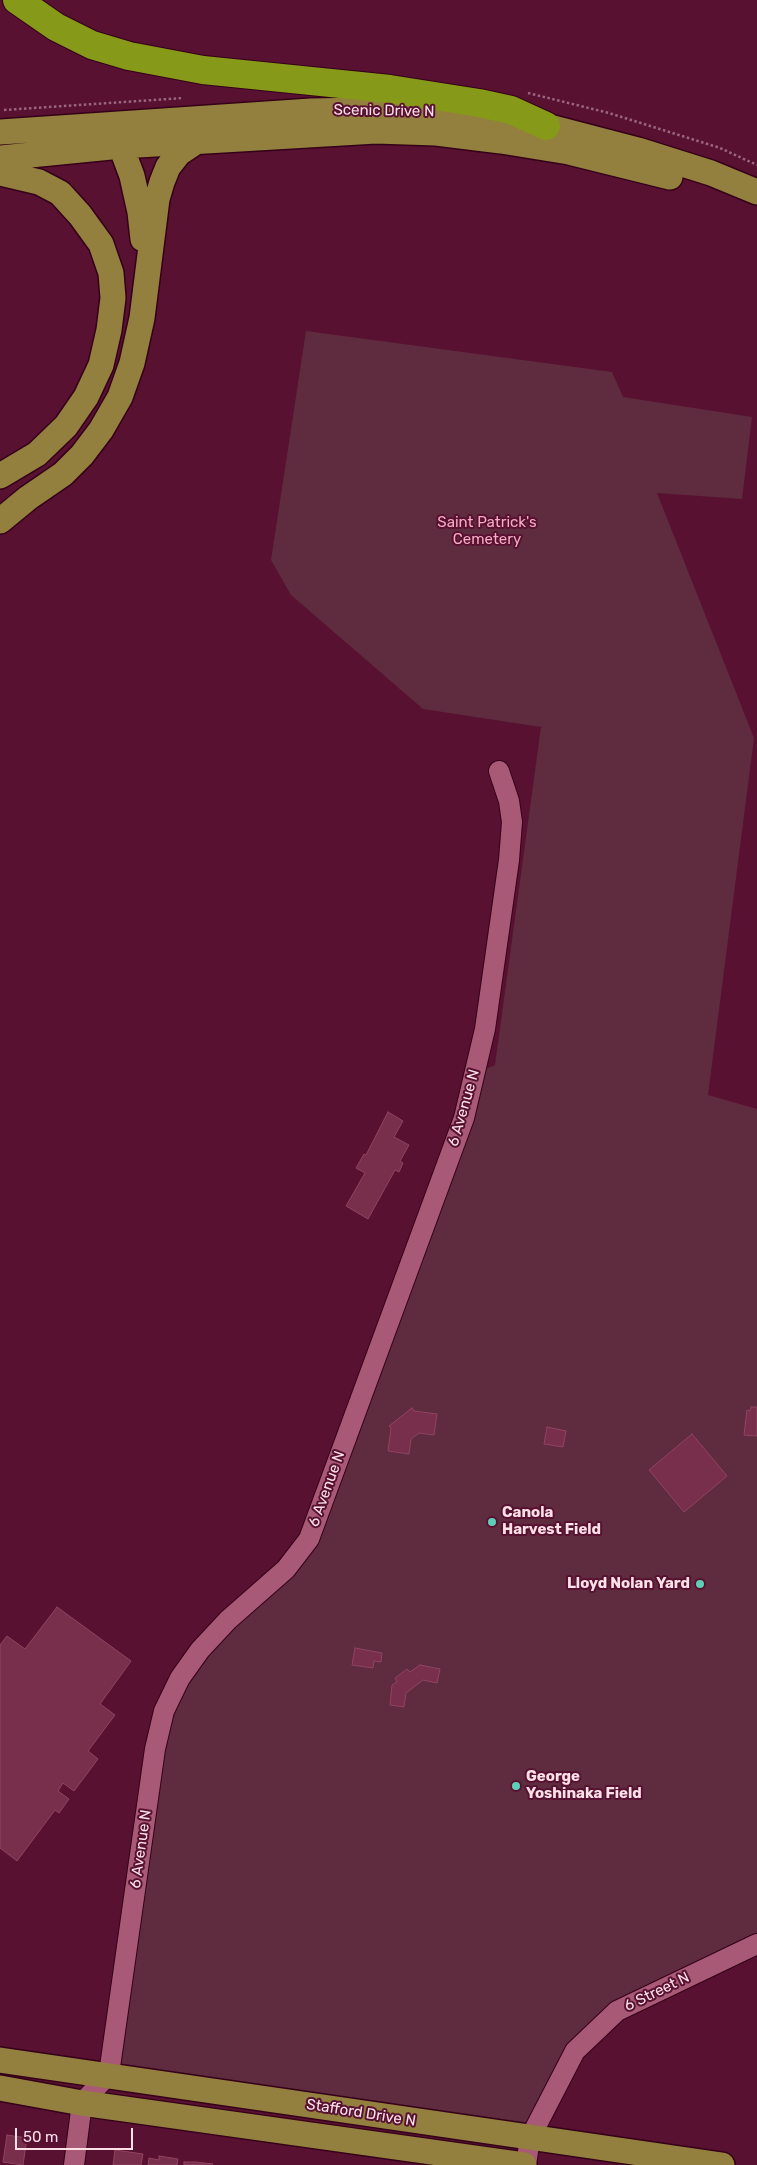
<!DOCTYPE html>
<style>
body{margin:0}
#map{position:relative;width:757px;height:2165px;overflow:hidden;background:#581131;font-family:Rubik,sans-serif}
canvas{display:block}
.scale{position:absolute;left:15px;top:2128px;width:118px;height:22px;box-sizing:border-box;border:2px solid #fde1e9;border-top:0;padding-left:6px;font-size:15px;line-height:18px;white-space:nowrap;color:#fde1e9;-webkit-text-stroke:4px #581131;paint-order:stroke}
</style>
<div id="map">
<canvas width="757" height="2165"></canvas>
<div class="scale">50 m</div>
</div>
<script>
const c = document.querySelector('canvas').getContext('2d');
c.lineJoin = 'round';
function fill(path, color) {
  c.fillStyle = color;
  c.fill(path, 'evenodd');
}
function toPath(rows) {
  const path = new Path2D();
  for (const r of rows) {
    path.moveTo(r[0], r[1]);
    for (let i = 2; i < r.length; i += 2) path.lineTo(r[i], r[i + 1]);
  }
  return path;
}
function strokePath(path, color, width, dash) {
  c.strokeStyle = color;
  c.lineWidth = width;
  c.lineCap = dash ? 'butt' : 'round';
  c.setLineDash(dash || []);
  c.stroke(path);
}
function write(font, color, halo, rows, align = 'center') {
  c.font = font + ' Rubik,sans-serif';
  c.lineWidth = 4;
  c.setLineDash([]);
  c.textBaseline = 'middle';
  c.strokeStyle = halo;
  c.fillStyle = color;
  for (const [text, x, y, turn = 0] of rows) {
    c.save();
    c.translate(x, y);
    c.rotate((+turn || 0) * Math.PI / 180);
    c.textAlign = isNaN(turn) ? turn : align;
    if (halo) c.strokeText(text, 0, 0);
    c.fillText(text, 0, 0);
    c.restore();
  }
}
const green = toPath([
 [306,331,612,372,623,397,752,417,742,499,657,493,754,738,708,1095,757,1109,757,1944,617,2011,575,2051,530,2138,109,2074,155,1749,180,1678,309,1539,476,1073,495,1065,541,727,423,709,291,595,271,560]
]);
const building = toPath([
 [388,1112,403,1121,394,1137,409,1145,400,1161,403,1163,399,1172,395,1170,368,1219,346,1206,365,1173,356,1168,364,1154,366,1155,388,1112],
 [751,1407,757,1407,757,1436,744,1435,747,1410,750,1411,751,1407],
 [412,1408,414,1411,437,1414,434,1435,419,1433,411,1439,409,1454,388,1451,391,1428,389,1426,412,1408],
 [547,1427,566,1431,563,1447,544,1444,547,1427],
 [692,1434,727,1476,684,1512,649,1470,692,1434],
 [57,1607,131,1661,100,1704,115,1715,88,1751,98,1759,74,1791,63,1783,58,1791,69,1799,59,1813,55,1810,17,1861,0,1848,0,1645,7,1636,25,1649,57,1607],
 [355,1648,382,1653,381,1662,374,1661,373,1668,352,1665,355,1648],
 [420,1665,440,1669,437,1683,423,1680,406,1693,404,1707,390,1705,392,1685,397,1682,395,1678,407,1669,410,1672,420,1665],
 [7,2135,27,2138,23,2165,3,2162,7,2135],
 [115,2150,143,2154,141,2165,113,2165,115,2150],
 [159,2156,178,2159,177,2165,148,2165,149,2158,159,2160,159,2156],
 [184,2162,196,2162,213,2164,184,2165,184,2162]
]);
const path = toPath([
 [528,93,609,113,720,148,757,165],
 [4,110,183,98]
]);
const minor = toPath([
 [74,2165,82,2103,109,2074,155,1749,164,1711,180,1678,200,1650,228,1620,286,1569,309,1539,464,1118,485,1029,509,860,512,822,509,801,499,771],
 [526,2165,530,2138,575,2051,617,2011,757,1944]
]);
const major = toPath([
 [0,132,311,111,419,109,546,126,638,150,711,173,757,192],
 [116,133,132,176,140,212,143,239],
 [0,158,121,146,376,131,436,133,501,141,569,152,670,177],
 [0,173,39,182,60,193,80,215,101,244,111,273,113,298,109,330,101,365,86,397,66,426,37,454,0,476],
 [0,521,28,498,63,474,82,455,101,430,120,397,132,363,142,318,157,199,162,182,168,167,179,153,197,141],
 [0,2060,722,2165],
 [0,2088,82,2103,524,2165]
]);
const highway = toPath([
 [17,0,56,27,92,45,129,56,203,70,390,89,479,103,511,110,546,126]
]);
const markers = [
 [492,1522,5,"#5eceb8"],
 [700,1584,5,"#5eceb8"],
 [516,1786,5,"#5eceb8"]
];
const streetNames = [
 ["Scenic Drive N",384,111,1],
 ["6 Avenue N",464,1108,-74],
 ["6 Avenue N",327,1489,-70],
 ["6 Avenue N",141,1849,-82],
 ["6 Street N",657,1992,-26],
 ["Stafford Drive N",361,2113,9]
];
const parkNames = [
 ["Saint Patrick's",487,523],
 ["Cemetery",487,540]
];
const poiNames = [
 ["Canola",502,1513],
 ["Harvest Field",502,1530],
 ["Lloyd Nolan Yard",690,1584,"right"],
 ["George",526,1777],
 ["Yoshinaka Field",526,1794]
];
fill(green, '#5f2b3e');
fill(building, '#782f4c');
strokePath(building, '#904460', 1);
strokePath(minor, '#350119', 22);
strokePath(major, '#350119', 28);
strokePath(highway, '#350119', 30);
strokePath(path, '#9b667c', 2.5, [2.5, 2.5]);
strokePath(minor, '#a75975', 20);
strokePath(major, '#937f3e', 25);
strokePath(highway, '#869919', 28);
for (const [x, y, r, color] of markers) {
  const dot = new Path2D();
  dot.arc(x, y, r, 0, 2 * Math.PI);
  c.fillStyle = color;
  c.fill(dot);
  strokePath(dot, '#581131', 2);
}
write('15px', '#fde1e9', '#581131', streetNames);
write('15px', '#f5acc3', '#581131', parkNames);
write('bold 15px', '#fde1e9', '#581131', poiNames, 'left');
</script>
